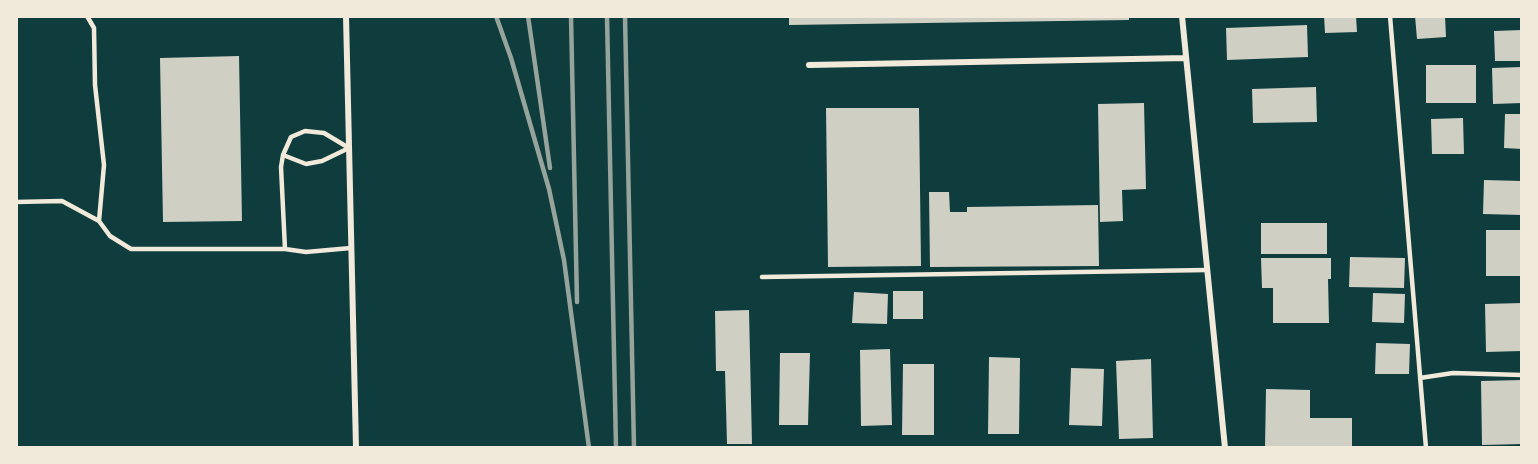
<!DOCTYPE html>
<style>
body{margin:0}
#map{position:relative;width:1538px;height:464px;overflow:hidden;background:#0f3d3e;font-family:Ubuntu,sans-serif}
canvas{display:block}
.frame{position:absolute;inset:0;border:18px solid #f1e9da;pointer-events:none}
</style>
<div id="map">
<canvas width="1538" height="464"></canvas>
<div class="frame"></div>
</div>
<script>
const c = document.querySelector('canvas').getContext('2d');
c.lineJoin = 'round';
function fill(path, color) {
  c.fillStyle = color;
  c.fill(path, 'evenodd');
}
function toPath(rows) {
  const path = new Path2D();
  for (const r of rows) {
    path.moveTo(r[0], r[1]);
    for (let i = 2; i < r.length; i += 2) path.lineTo(r[i], r[i + 1]);
  }
  return path;
}
function strokePath(path, color, width, dash) {
  c.strokeStyle = color;
  c.lineWidth = width;
  c.lineCap = dash ? 'butt' : 'round';
  c.setLineDash(dash || []);
  c.stroke(path);
}
const building = toPath([
 [789,16,1129,16,1129,20,789,25],
 [1324,16,1356,16,1357,32,1325,33],
 [1415,16,1445,16,1446,37,1417,39],
 [1307,25,1308,57,1227,60,1226,28],
 [1522,30,1522,61,1495,61,1494,31],
 [239,56,242,221,163,222,160,58],
 [1426,65,1476,65,1476,103,1426,103],
 [1522,67,1522,103,1493,104,1492,68],
 [1316,87,1317,122,1253,123,1252,89],
 [1144,103,1146,189,1122,190,1123,221,1100,222,1098,104],
 [826,108,919,108,921,266,828,267],
 [1505,114,1522,114,1522,149,1504,148],
 [1463,118,1464,154,1432,154,1431,119],
 [1484,180,1522,181,1522,215,1483,214],
 [929,192,949,192,950,212,967,212,967,207,1098,205,1099,266,930,267],
 [1261,223,1327,223,1327,254,1261,254],
 [1486,230,1522,230,1522,276,1486,276],
 [1350,257,1405,258,1404,288,1349,287],
 [1261,258,1331,258,1331,279,1328,279,1329,323,1273,323,1273,288,1262,288],
 [893,291,923,291,923,319,893,319],
 [854,292,888,294,887,324,852,323],
 [1373,293,1405,294,1404,323,1372,322],
 [1522,303,1522,351,1486,352,1485,304],
 [749,310,752,444,727,444,725,371,716,371,715,311],
 [1376,343,1410,344,1409,374,1375,374],
 [890,349,892,425,861,426,860,350],
 [780,353,810,353,808,425,779,425],
 [989,357,1020,358,1019,434,988,434],
 [1151,359,1153,438,1119,439,1116,361],
 [903,364,934,364,934,435,902,435],
 [1071,368,1104,369,1102,426,1069,425],
 [1522,380,1522,444,1482,445,1481,381],
 [1266,389,1310,390,1310,418,1352,418,1352,448,1265,448]
]);
const service = toPath([
 [87,16,94,28,95,85,104,165,99,221],
 [1390,16,1426,448],
 [283,155,291,137,305,131,324,133,349,148,322,161,306,164,283,155,281,167,285,249,306,252,351,248],
 [16,202,62,201,99,221,110,236,131,249,285,249],
 [762,277,1207,270],
 [1420,378,1453,373,1522,375]
]);
const minor = toPath([
 [346,16,356,448],
 [1182,16,1225,448],
 [809,65,1186,58]
]);
const rail = toPath([
 [496,16,511,58,549,189,564,260,589,448],
 [528,16,550,168],
 [571,16,577,302],
 [607,16,616,448],
 [625,16,634,448]
]);
fill(building, '#cfcfc3');
strokePath(service, '#f1e9da', 4.5);
strokePath(minor, '#f1e9da', 6);
strokePath(rail, '#97a49c', 4.5);
</script>
